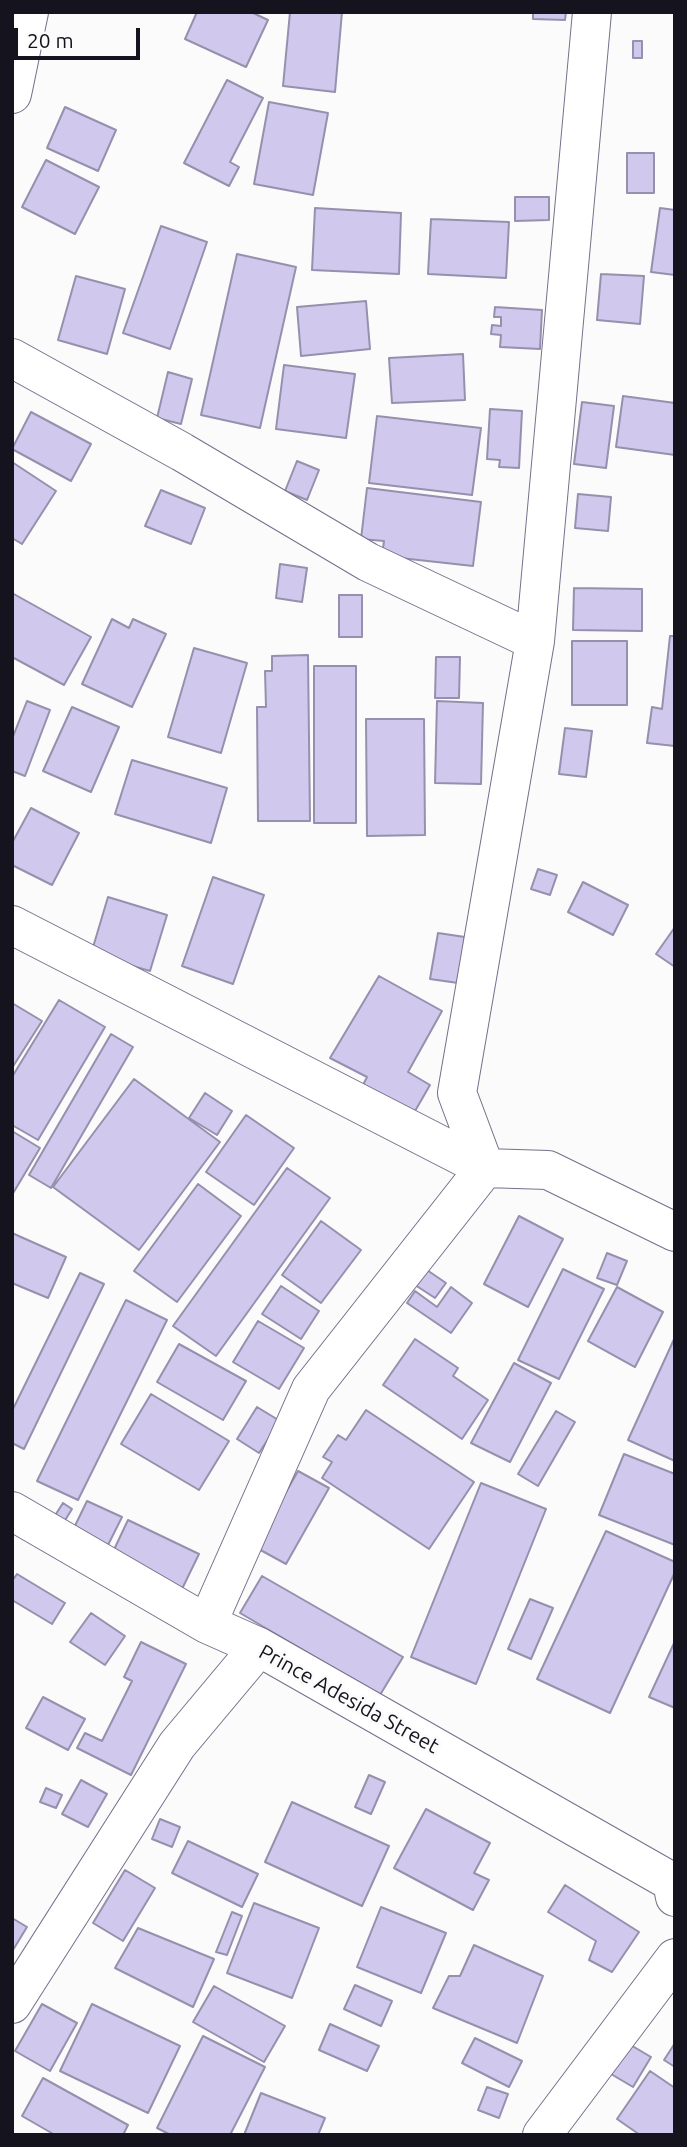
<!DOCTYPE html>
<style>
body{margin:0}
#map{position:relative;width:687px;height:2147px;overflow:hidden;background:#fbfbfb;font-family:Ubuntu,sans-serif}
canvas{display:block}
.frame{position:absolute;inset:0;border:14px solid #15131d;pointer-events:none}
.scale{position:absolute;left:14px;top:28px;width:126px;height:32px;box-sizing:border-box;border:4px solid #15131d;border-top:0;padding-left:9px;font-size:21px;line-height:24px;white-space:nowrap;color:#15131d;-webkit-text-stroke:5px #fbfbfb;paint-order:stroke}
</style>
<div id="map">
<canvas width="687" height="2147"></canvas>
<div class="frame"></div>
<div class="scale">20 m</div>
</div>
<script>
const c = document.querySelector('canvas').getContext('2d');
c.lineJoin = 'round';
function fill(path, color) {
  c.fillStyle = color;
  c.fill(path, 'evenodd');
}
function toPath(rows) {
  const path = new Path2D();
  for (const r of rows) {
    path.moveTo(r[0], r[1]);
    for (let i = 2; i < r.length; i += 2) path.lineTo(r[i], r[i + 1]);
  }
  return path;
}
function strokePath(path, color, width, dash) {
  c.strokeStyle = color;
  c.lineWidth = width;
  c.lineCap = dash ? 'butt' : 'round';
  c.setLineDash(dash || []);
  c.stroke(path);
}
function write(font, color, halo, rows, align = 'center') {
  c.font = font + ' Ubuntu,sans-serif';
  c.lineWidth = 6;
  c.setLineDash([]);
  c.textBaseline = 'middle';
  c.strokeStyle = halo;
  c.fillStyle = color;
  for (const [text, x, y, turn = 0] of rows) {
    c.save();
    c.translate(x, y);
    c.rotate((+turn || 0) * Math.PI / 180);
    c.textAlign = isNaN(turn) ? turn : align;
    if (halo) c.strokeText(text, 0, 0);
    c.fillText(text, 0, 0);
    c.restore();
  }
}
const building = toPath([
 [197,12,251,12,268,20,246,67,185,39,197,12],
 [290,12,342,12,335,92,283,86,290,12],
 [533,12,566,12,565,20,533,19,533,12],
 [633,41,642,41,642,58,633,58,633,41],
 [227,80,263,98,230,162,239,167,229,186,184,163,227,80],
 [269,102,328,113,313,195,254,184,269,102],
 [65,107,116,130,98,171,47,148,65,107],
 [627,153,654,153,654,193,627,193,627,153],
 [46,160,99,187,75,234,22,207,46,160],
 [515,197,549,197,549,220,515,221,515,197],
 [315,208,401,213,399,274,312,270,315,208],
 [660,208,675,210,675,275,651,272,660,208],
 [431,219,509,222,506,278,428,274,431,219],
 [161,226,207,242,170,349,123,333,161,226],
 [237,254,296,267,260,428,201,415,237,254],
 [601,274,644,276,640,324,597,320,601,274],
 [76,276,125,289,107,354,58,340,76,276],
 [366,301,370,349,301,356,297,307,366,301],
 [495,307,542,310,540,349,500,347,501,335,491,334,492,325,501,326,501,317,494,317,495,307],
 [463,354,465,400,392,403,389,358,463,354],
 [284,365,355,374,346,438,276,429,284,365],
 [168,372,192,379,181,424,157,418,168,372],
 [623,396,675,403,675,455,616,447,623,396],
 [582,402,614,406,606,468,574,464,582,402],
 [490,409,522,411,519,468,499,467,500,460,487,459,490,409],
 [31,412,91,444,71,481,12,449,31,412],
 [377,416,481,428,472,495,369,483,377,416],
 [297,461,319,470,307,500,285,491,297,461],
 [12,462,56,491,22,544,12,538,12,462],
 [367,488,481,502,473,566,382,556,384,541,361,539,367,488],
 [161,490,205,508,191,544,145,526,161,490],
 [578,494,611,497,608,531,575,528,578,494],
 [280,564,307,568,302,602,276,598,280,564],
 [574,588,642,589,642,631,573,630,574,588],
 [12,593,91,637,64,685,12,657,12,593],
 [339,595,362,595,362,637,339,637,339,595],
 [112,619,129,628,133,619,166,634,132,707,82,684,112,619],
 [670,636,675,636,675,746,647,743,652,707,662,709,670,636],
 [572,641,627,641,627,705,572,705,572,641],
 [194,648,247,663,221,753,168,737,194,648],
 [308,655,310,821,258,821,257,707,266,707,265,671,272,671,272,656,308,655],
 [436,657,460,657,459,698,435,698,436,657],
 [314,666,356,666,356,823,314,823,314,666],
 [27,701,50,710,25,776,12,771,12,739,27,701],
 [437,701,483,703,481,784,435,783,437,701],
 [72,707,119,727,91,792,43,771,72,707],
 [366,719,424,719,425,835,367,836,366,719],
 [565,728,592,731,586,777,559,774,565,728],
 [132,760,227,788,211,843,115,814,132,760],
 [31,808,79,833,52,885,12,865,12,843,31,808],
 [538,869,557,875,550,895,531,889,538,869],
 [213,877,264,895,233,984,182,966,213,877],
 [583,882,628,905,613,935,568,912,583,882],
 [108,897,167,915,150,971,91,954,108,897],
 [675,927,675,967,656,954,675,927],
 [438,933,465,937,458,983,430,979,438,933],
 [379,976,442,1011,408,1072,430,1085,411,1118,360,1091,367,1077,330,1058,379,976],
 [59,1000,105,1027,38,1140,12,1125,12,1077,59,1000],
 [12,1003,42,1021,12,1068,12,1003],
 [111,1034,133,1047,51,1188,29,1175,111,1034],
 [134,1079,220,1142,139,1250,53,1187,134,1079],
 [205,1093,232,1111,217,1135,189,1118,205,1093],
 [246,1115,294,1148,254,1205,206,1172,246,1115],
 [12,1131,40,1148,12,1195,12,1131],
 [287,1168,330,1198,216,1356,173,1326,287,1168],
 [198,1184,241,1216,177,1302,134,1271,198,1184],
 [519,1216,563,1239,528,1307,484,1284,519,1216],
 [321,1221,361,1250,321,1303,282,1275,321,1221],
 [12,1233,66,1257,48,1298,12,1283,12,1233],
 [607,1253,627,1261,617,1285,597,1278,607,1253],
 [424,1268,446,1283,435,1298,412,1283,424,1268],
 [563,1269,604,1289,559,1379,518,1360,563,1269],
 [80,1273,104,1284,24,1449,12,1443,12,1411,80,1273],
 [281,1286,319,1311,301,1339,262,1314,281,1286],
 [451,1287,472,1303,451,1333,407,1303,415,1291,437,1307,451,1287],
 [617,1287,663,1312,635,1367,588,1341,617,1287],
 [126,1300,167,1320,78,1500,37,1481,126,1300],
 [258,1321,304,1348,279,1389,233,1362,258,1321],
 [675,1337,675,1461,628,1440,675,1337],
 [415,1339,458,1368,453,1376,488,1400,462,1439,383,1385,415,1339],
 [179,1344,246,1381,223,1420,157,1382,179,1344],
 [514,1363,551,1383,510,1462,471,1443,514,1363],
 [151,1394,229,1441,199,1490,121,1444,151,1394],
 [257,1407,280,1421,259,1453,237,1439,257,1407],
 [366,1410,474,1482,429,1549,322,1478,332,1462,323,1457,338,1435,346,1440,366,1410],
 [556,1411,575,1422,538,1486,518,1474,556,1411],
 [624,1454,675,1474,675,1545,599,1515,624,1454],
 [298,1471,329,1488,286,1564,255,1547,298,1471],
 [481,1483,546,1509,476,1684,411,1657,481,1483],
 [87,1501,122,1517,105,1551,71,1534,87,1501],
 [63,1503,72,1509,64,1522,54,1517,63,1503],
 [128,1520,199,1554,182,1589,111,1556,128,1520],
 [606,1531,675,1562,675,1572,610,1713,537,1679,606,1531],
 [17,1574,65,1603,52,1624,12,1600,12,1581,17,1574],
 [262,1576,403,1657,380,1695,240,1613,262,1576],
 [530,1599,553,1608,531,1659,508,1649,530,1599],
 [91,1613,125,1636,105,1665,70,1642,91,1613],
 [675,1641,675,1708,649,1697,675,1641],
 [141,1642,186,1664,131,1775,77,1748,85,1733,102,1741,132,1681,124,1677,141,1642],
 [43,1697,85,1719,68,1750,26,1728,43,1697],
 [369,1775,385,1782,371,1814,355,1807,369,1775],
 [81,1780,107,1794,88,1827,62,1814,81,1780],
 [46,1788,62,1795,56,1808,40,1802,46,1788],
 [292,1802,389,1846,362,1906,265,1862,292,1802],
 [426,1809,490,1843,474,1873,489,1880,473,1910,394,1868,426,1809],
 [160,1819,180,1827,172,1847,152,1839,160,1819],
 [188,1841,258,1874,242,1907,172,1873,188,1841],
 [125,1870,155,1888,123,1941,93,1923,125,1870],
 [565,1885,639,1932,612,1972,589,1960,596,1941,548,1912,565,1885],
 [254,1903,319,1928,292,1998,227,1973,254,1903],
 [381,1907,446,1933,421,1993,357,1967,381,1907],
 [232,1912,242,1916,227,1955,216,1952,232,1912],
 [12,1918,27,1927,13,1950,12,1950,12,1918],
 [138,1928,214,1959,193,2007,115,1968,138,1928],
 [474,1945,543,1976,517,2043,433,2008,449,1976,460,1976,474,1945],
 [355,1985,392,2001,381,2026,344,2009,355,1985],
 [214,1986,285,2026,264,2062,193,2022,214,1986],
 [42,2004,77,2023,50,2071,15,2051,42,2004],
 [92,2004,180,2046,148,2113,60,2071,92,2004],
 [330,2024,379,2046,367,2071,319,2050,330,2024],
 [203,2036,265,2067,230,2135,171,2135,157,2128,203,2036],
 [475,2038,522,2061,509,2087,462,2063,475,2038],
 [675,2043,675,2067,664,2060,675,2043],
 [629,2044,651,2057,633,2087,611,2074,629,2044],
 [650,2071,675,2088,675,2135,640,2135,617,2119,650,2071],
 [43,2078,128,2125,123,2135,55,2135,22,2116,43,2078],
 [487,2087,508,2094,499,2118,478,2110,487,2087],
 [261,2093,325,2118,318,2135,244,2135,261,2093]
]);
const minor = toPath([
 [12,94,29,12],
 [12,358,182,452,368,562,535,641],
 [12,925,485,1168,548,1170,675,1232],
 [12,1511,207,1624,259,1647,672,1882,675,1897],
 [207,1624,311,1389,485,1168,457,1093,535,641,592,12],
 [12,2004,177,1745,259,1647],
 [542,2135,675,1958]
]);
const streetNames = [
 ["Prince Adesida Street",349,1699,29]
];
fill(building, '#d0c9ed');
strokePath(building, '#9590ad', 2);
strokePath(minor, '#75708b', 40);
strokePath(minor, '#fff', 38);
write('21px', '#15131d', '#fbfbfb', streetNames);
</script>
